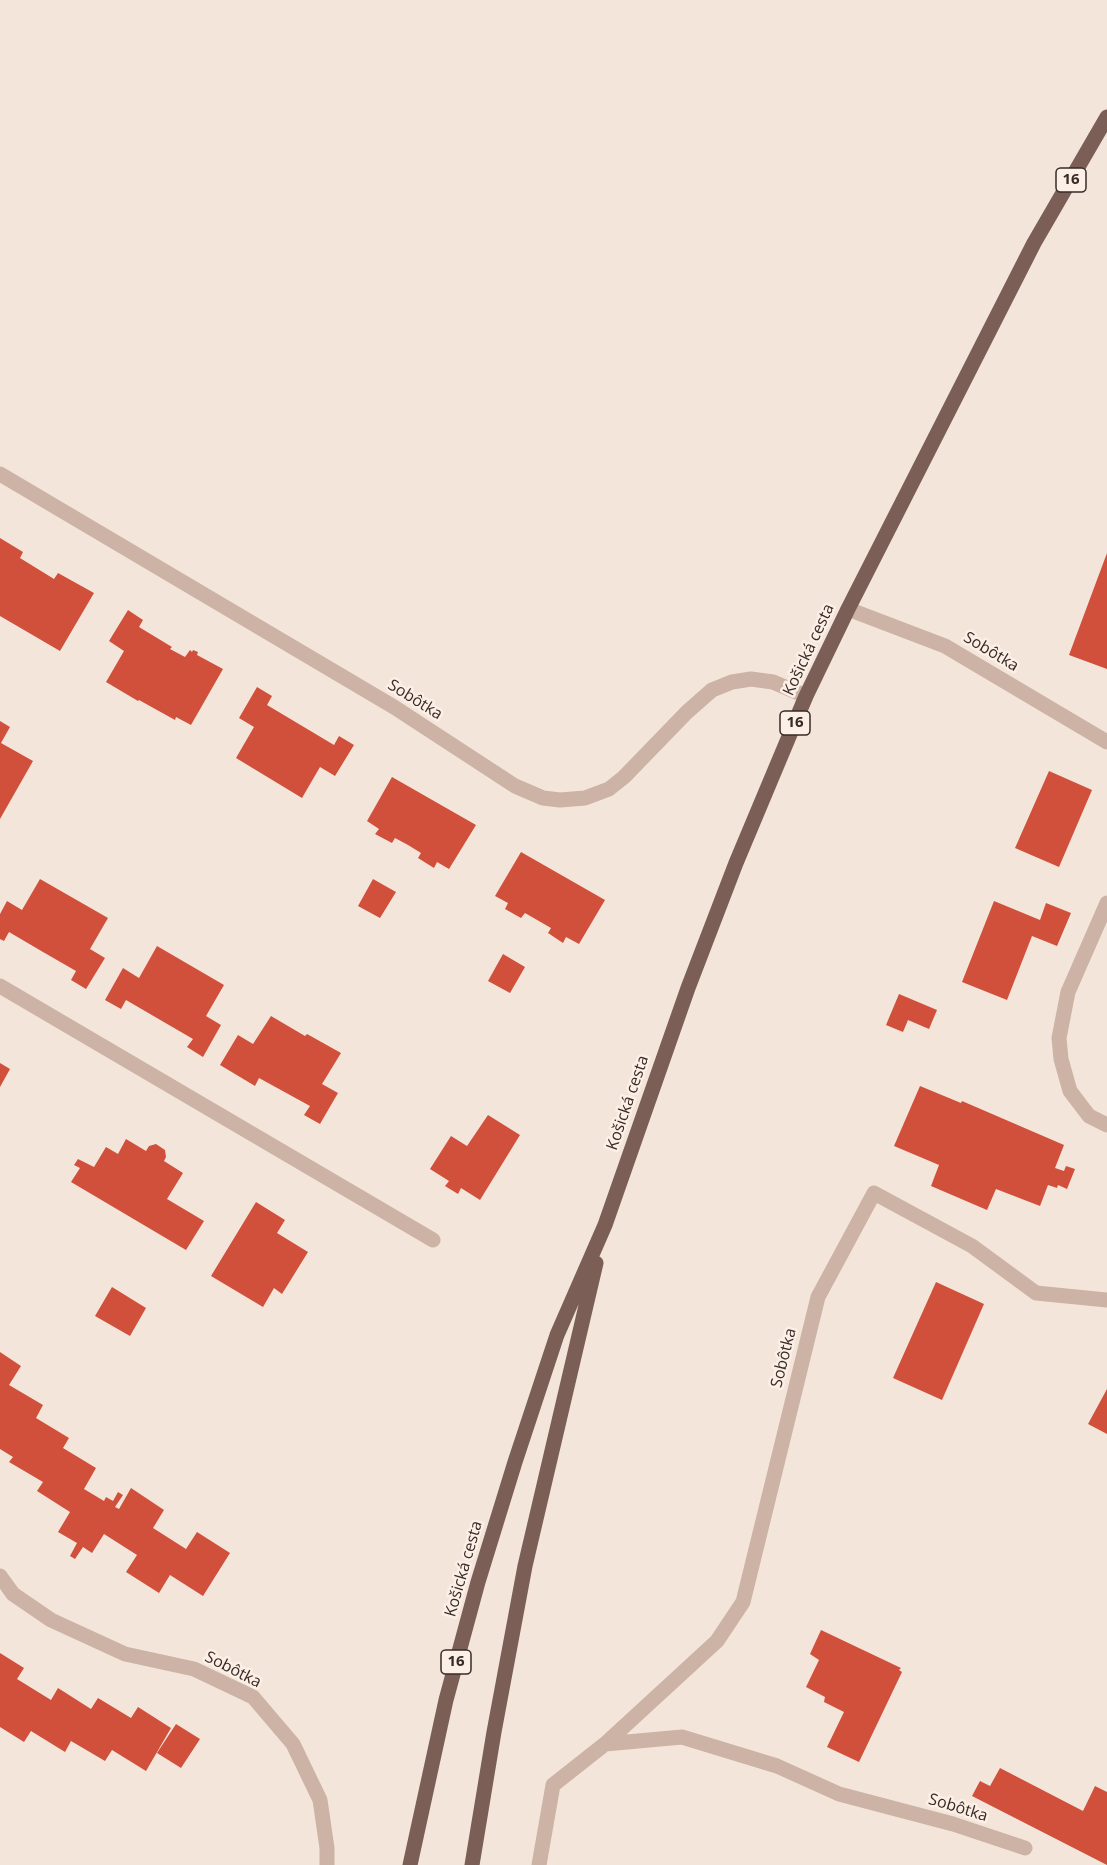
<!DOCTYPE html>
<meta charset="utf-8">
<style>
body{margin:0}
canvas{display:block;background:#f4e5da}
</style>
<canvas width="1107" height="1865"></canvas>
<script>
const c = document.querySelector('canvas').getContext('2d');
c.lineJoin = 'round';
function fill(path, color) {
  c.fillStyle = color;
  c.fill(path, 'evenodd');
}
function toPath(rows) {
  const path = new Path2D();
  for (const r of rows) {
    path.moveTo(r[0], r[1]);
    for (let i = 2; i < r.length; i += 2) path.lineTo(r[i], r[i + 1]);
  }
  return path;
}
function strokePath(path, color, width, dash) {
  c.strokeStyle = color;
  c.lineWidth = width;
  c.lineCap = dash ? 'butt' : 'round';
  c.setLineDash(dash || []);
  c.stroke(path);
}
function write(font, color, halo, rows, align = 'center') {
  c.font = font + ' "Open Sans",sans-serif';
  c.lineWidth = 5;
  c.setLineDash([]);
  c.textBaseline = 'middle';
  c.strokeStyle = halo;
  c.fillStyle = color;
  for (const [text, x, y, turn = 0] of rows) {
    c.save();
    c.translate(x, y);
    c.rotate((+turn || 0) * Math.PI / 180);
    c.textAlign = isNaN(turn) ? turn : align;
    if (halo) c.strokeText(text, 0, 0);
    c.fillText(text, 0, 0);
    c.restore();
  }
}
const building = toPath([
 [0,538,23,552,20,558,54,579,58,573,94,593,60,651,0,616],
 [1107,553,1107,669,1069,655],
 [128,610,143,620,139,627,172,647,170,649,185,657,190,650,192,652,193,650,198,652,197,655,223,669,191,725,176,717,175,720,139,700,138,701,106,682,124,651,109,641],
 [257,687,272,696,267,705,334,745,339,736,354,745,335,776,320,767,302,798,236,758,254,727,239,718],
 [0,721,10,727,1,743,33,761,0,819],
 [1049,771,1092,790,1059,867,1015,848],
 [392,777,476,825,449,869,437,862,434,868,418,858,421,853,408,845,395,838,392,843,375,834,379,829,367,821],
 [521,852,605,900,579,944,566,937,563,943,548,933,551,928,525,913,521,918,505,909,508,903,495,896],
 [40,879,108,918,90,949,105,958,86,989,71,980,76,971,43,952,9,932,4,941,0,939,0,914,7,901,22,910],
 [373,879,396,892,380,918,358,906],
 [994,901,1040,920,1046,903,1071,913,1057,946,1032,936,1007,1000,962,982],
 [157,946,224,985,206,1016,221,1025,203,1057,187,1047,193,1039,126,1000,121,1009,105,1000,123,968,139,978],
 [503,954,525,967,510,993,488,981],
 [899,994,937,1010,929,1029,908,1020,903,1032,886,1025],
 [271,1016,305,1036,307,1034,341,1053,322,1084,338,1093,320,1124,304,1115,310,1106,259,1078,255,1086,220,1065,238,1035,253,1044],
 [0,1063,10,1069,0,1087],
 [920,1086,961,1103,962,1101,1064,1145,1055,1168,1064,1171,1066,1166,1075,1169,1067,1189,1058,1185,1057,1188,1048,1185,1040,1206,996,1189,987,1210,931,1186,939,1165,894,1146],
 [488,1115,520,1135,480,1200,461,1188,458,1194,445,1186,449,1181,430,1169,451,1136,467,1146],
 [126,1139,146,1151,149,1146,156,1144,165,1150,166,1157,164,1161,183,1173,167,1199,204,1221,186,1250,71,1182,80,1168,74,1165,78,1159,94,1167,106,1147,118,1154],
 [256,1202,285,1220,277,1233,308,1252,282,1294,274,1288,263,1307,211,1276],
 [936,1282,984,1304,942,1400,893,1378],
 [112,1287,146,1308,130,1336,95,1316],
 [0,1352,21,1366,9,1385,43,1405,36,1418,69,1438,63,1448,96,1468,84,1489,104,1501,106,1497,113,1501,118,1492,123,1495,115,1507,119,1509,131,1488,164,1510,153,1528,186,1549,197,1532,230,1553,203,1596,170,1575,159,1593,126,1572,137,1555,104,1534,92,1553,83,1547,75,1559,70,1556,77,1543,58,1532,70,1512,37,1491,43,1482,9,1462,13,1457,0,1449],
 [1107,1389,1107,1434,1088,1424],
 [821,1630,901,1668,899,1670,902,1672,859,1762,827,1747,844,1712,824,1702,825,1697,806,1687,819,1660,810,1654],
 [0,1653,24,1668,17,1679,51,1700,58,1688,91,1709,98,1698,131,1718,138,1707,171,1728,146,1771,112,1750,105,1761,71,1741,65,1752,31,1731,24,1742,0,1727],
 [176,1724,200,1739,181,1768,157,1753],
 [1000,1768,1083,1811,1095,1786,1107,1792,1107,1865,972,1796,980,1781,990,1786]
]);
const minor = toPath([
 [0,474,394,707,515,786,543,798,560,800,585,798,609,789,624,777,687,712,712,690,732,682,751,679,773,682,806,696],
 [848,609,945,646,1107,742],
 [1107,903,1068,992,1059,1038,1061,1059,1070,1091,1089,1116,1107,1125],
 [0,986,433,1240],
 [0,1576,13,1594,51,1620,125,1654,194,1669,253,1697,293,1744,320,1800,327,1848,327,1865],
 [1025,1848,953,1824,839,1794,777,1766,682,1737,605,1744,717,1641,743,1602,818,1297,874,1193,972,1246,1036,1293,1107,1300],
 [539,1865,553,1785,605,1744]
]);
const primary = toPath([
 [410,1865,446,1700,478,1582,515,1462,557,1335,605,1225,688,988,736,863,806,696,848,609,1034,243,1107,117],
 [472,1865,494,1732,525,1566,596,1263]
]);
const shields = [
 [1071,180,30],
 [795,723,30],
 [456,1662,30]
];
const shieldNames = [
 ["16",1071,180],
 ["16",795,723],
 ["16",456,1662]
];
const streetNames = [
 ["Košická cesta",809,650,-65],
 ["Sobôtka",991,652,31],
 ["Sobôtka",415,700,32],
 ["Košická cesta",628,1103,-71],
 ["Sobôtka",784,1358,-76],
 ["Košická cesta",464,1569,-74],
 ["Sobôtka",233,1670,27],
 ["Sobôtka",958,1808,17]
];
fill(building, '#d0503c');
strokePath(minor, '#cdb3a5', 15);
strokePath(primary, '#7b5f56', 15);
for (const [x, y, w] of shields) {
  const box = new Path2D();
  box.roundRect(x - w / 2, y - 12, w, 24, 4.5);
  c.fillStyle = '#fbefe6';
  c.fill(box);
  strokePath(box, '#382a27', 1.5);
}
write('bold 15px', '#382a27', null, shieldNames);
write('16px', '#382a27', '#fbefe6', streetNames);
</script>
